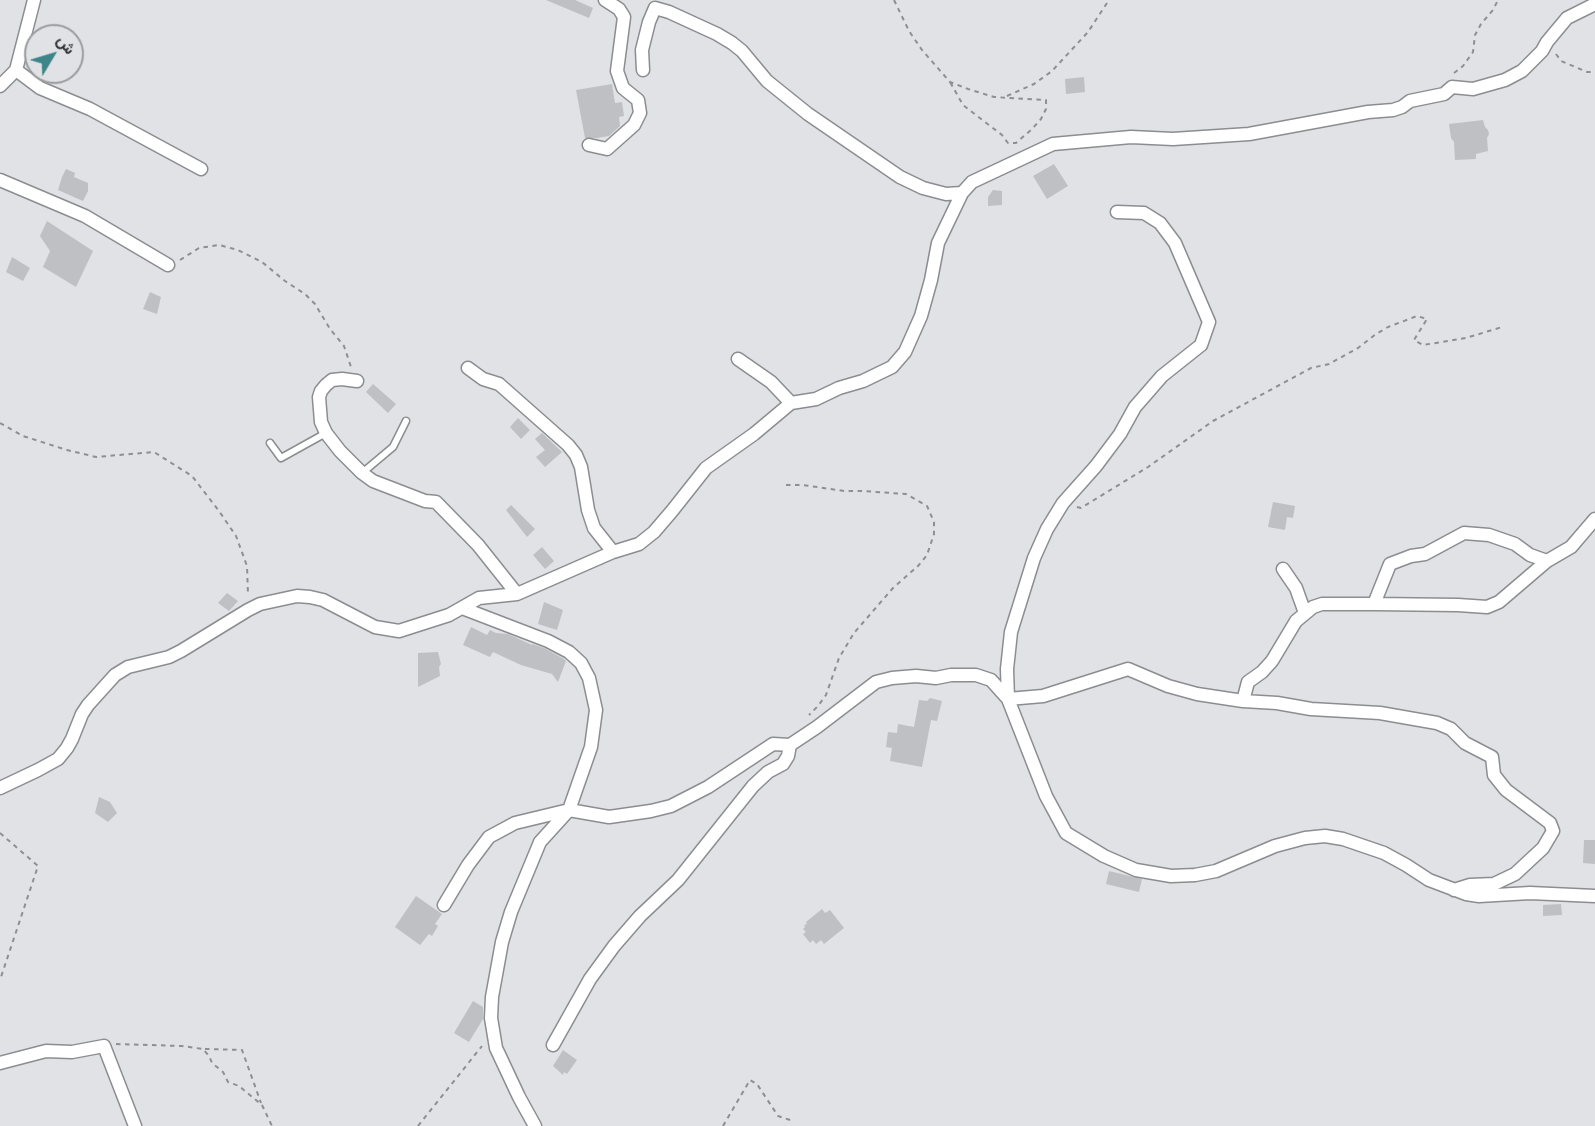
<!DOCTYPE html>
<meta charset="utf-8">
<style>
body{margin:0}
#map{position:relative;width:1595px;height:1126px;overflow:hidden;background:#e0e2e5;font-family:"PT Sans Narrow",Vazirmatn,sans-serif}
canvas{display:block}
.north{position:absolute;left:24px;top:24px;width:60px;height:60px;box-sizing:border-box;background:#e0e2e5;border:2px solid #9a9c9e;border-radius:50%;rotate:52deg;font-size:16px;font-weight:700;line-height:24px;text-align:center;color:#323334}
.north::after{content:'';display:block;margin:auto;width:21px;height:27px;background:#3d8589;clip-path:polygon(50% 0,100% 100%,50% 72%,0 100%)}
</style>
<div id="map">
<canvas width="1595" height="1126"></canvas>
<div class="north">ش</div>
</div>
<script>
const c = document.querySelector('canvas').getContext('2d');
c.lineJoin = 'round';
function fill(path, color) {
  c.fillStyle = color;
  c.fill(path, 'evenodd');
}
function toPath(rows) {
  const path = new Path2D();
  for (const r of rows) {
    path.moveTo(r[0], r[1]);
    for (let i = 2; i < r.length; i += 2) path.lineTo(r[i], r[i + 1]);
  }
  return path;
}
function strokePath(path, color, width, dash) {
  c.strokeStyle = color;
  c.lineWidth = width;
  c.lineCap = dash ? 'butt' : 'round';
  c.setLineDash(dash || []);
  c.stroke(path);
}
const building = toPath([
 [546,0,575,0,593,8,589,18],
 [1084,77,1085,92,1066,94,1065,79],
 [612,84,615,103,622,102,624,116,619,117,620,126,609,136,597,138,585,138,576,90],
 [1483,120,1485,127,1488,130,1489,134,1487,138,1488,151,1476,154,1476,159,1455,160,1454,142,1451,138,1449,124],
 [1054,164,1068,186,1047,199,1033,176],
 [66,169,75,173,74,177,88,183,88,191,83,201,58,190,62,177],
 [993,190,1002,191,1002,205,988,206,988,197],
 [47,221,93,251,76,287,43,267,50,251,40,236],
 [12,257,30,268,23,281,6,272],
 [150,292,161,297,157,314,143,309],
 [373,384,396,404,388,413,366,392],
 [518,418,530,430,521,439,510,427],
 [542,433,562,452,545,467,536,457,545,450,535,439],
 [1273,502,1295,506,1293,518,1287,517,1285,530,1268,527],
 [511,505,535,529,527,537,506,510],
 [542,547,554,561,545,569,533,555],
 [227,593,238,601,229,611,218,603],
 [544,602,563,610,557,630,538,624],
 [471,627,487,635,490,630,496,633,508,634,532,645,532,644,544,648,564,659,566,661,558,682,552,674,521,665,493,652,490,657,463,645],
 [438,652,441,664,439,667,440,676,418,687,418,653],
 [930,698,942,701,937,721,931,720,922,767,890,761,892,748,886,747,888,732,897,733,898,724,914,727,919,700,927,701],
 [99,797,110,802,117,813,108,822,95,813],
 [1584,840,1595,840,1595,864,1583,863],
 [1109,871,1142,879,1139,892,1106,884],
 [416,896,442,914,435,924,438,926,432,936,429,934,420,945,395,927],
 [1561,904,1562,915,1543,916,1543,905],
 [822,909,825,913,830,910,844,928,824,944,821,940,816,944,813,940,810,943,803,934,806,932,803,929,805,927,804,925,807,924,806,922],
 [473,1001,483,1007,483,1019,469,1042,454,1033],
 [563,1050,577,1060,567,1074,564,1072,563,1075,553,1066]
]);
const path = toPath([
 [894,0,909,31,922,50,950,82,968,89,994,97,1046,100,1046,109,1041,119,1032,129,1016,143,1008,143,1002,135,963,105,950,82],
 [1556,54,1561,61,1587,72,1595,72],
 [1454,73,1463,66,1473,52,1475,35,1481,24,1493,10,1498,0],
 [1007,96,1034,84,1052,71,1088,32,1109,0],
 [180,260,199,248,219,245,238,250,262,262,285,281,305,294,315,304,330,329,344,346,351,367],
 [0,423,23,436,67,450,96,457,154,452,192,476,219,511,236,536,247,566,248,595],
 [786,485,803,485,844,491,862,491,906,494,927,506,934,522,934,534,927,555,918,566,893,588,854,633,839,658,826,695,818,706,809,715],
 [1077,507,1081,508,1148,467,1213,421,1311,368,1329,364,1358,348,1376,334,1388,327,1417,316,1427,319,1414,340,1423,345,1466,338,1502,327],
 [0,833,38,866,0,980],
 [116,1044,182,1046,203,1049,209,1056,212,1063,223,1072,228,1082,239,1086,262,1105,272,1126],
 [205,1049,242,1050,261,1103],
 [418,1126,482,1046],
 [723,1126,750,1080,757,1084,778,1116,793,1121]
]);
const lane = toPath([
 [270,443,281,458,326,433],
 [362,473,393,447,406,421]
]);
const street = toPath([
 [16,70,40,88,90,109,201,169],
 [643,70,642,50,649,22,655,8,669,12,717,34,732,43,742,51,767,81,808,114,900,177,923,188,946,194,962,193],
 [0,86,16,70,34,0],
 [589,145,607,149,634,125,640,113,638,100,623,88,617,71,624,17,619,9,605,0],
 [0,180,85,216,168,265],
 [1117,212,1144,213,1160,223,1175,243,1209,322,1201,345,1162,376,1135,407,1120,434,1096,466,1063,503,1047,529,1034,558,1011,632,1007,669,1008,699,1043,696,1128,669,1168,686,1197,694,1243,701,1248,682,1262,672,1272,661,1296,621,1313,607,1322,604,1374,604,1458,605,1487,607,1499,602,1547,561,1571,547,1595,519],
 [738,359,771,382,791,403],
 [468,368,483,379,499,384,568,445,576,455,581,467,588,510,594,528,613,552],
 [357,381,342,379,332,380,326,385,321,391,319,397,321,422,326,433,340,451,362,473,373,481,425,501,436,502,478,545,517,594],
 [1283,569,1296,588,1305,613],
 [1374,604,1390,564,1411,556,1425,554,1464,533,1489,535,1515,544,1530,555,1547,561],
 [462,608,548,641,569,652,581,663,589,678,596,710,591,747,569,810,540,842,511,912,502,942,492,997,491,1018,496,1048,519,1097,535,1126],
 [1243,701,1277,703,1311,709,1380,713,1437,723,1451,729,1465,743,1492,757,1494,775,1506,790,1550,823,1553,831,1543,848,1515,874,1494,884,1470,885,1454,890],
 [0,788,38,770,58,759,67,748,72,739,82,714,88,705,115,675,128,667,169,657,181,651,248,610,260,604,297,596,310,597,323,600,375,627,399,631,449,615,479,598,517,594,613,552,639,544,654,532,672,511,706,468,754,434,791,403,816,399,839,388,863,381,892,367,905,352,921,316,931,280,938,243,962,193,972,182,1053,144,1131,137,1173,139,1249,134,1368,112,1393,110,1402,107,1410,101,1444,94,1452,87,1473,89,1505,80,1522,71,1542,51,1547,42,1567,18,1595,4],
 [444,905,468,865,489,837,515,823,569,810,609,817,651,811,671,806,708,787,773,744,790,745,817,727,876,682,892,678,916,676,936,678,951,675,976,675,991,680,1008,699,1046,796,1066,833,1104,856,1136,870,1171,876,1195,875,1216,871,1275,846,1305,838,1325,836,1343,839,1384,853,1406,865,1429,880,1466,894,1479,896,1530,893,1595,896],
 [553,1045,590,979,614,946,640,916,678,880,753,786,768,772,783,764,788,756,790,745],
 [0,1063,46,1051,72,1052,104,1046,135,1126]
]);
fill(building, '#bec0c3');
strokePath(lane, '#8b8d90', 9);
strokePath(street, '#8b8d90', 15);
strokePath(path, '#8e8f91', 2, [4.5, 4.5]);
strokePath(lane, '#fff', 6);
strokePath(street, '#fff', 12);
</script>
